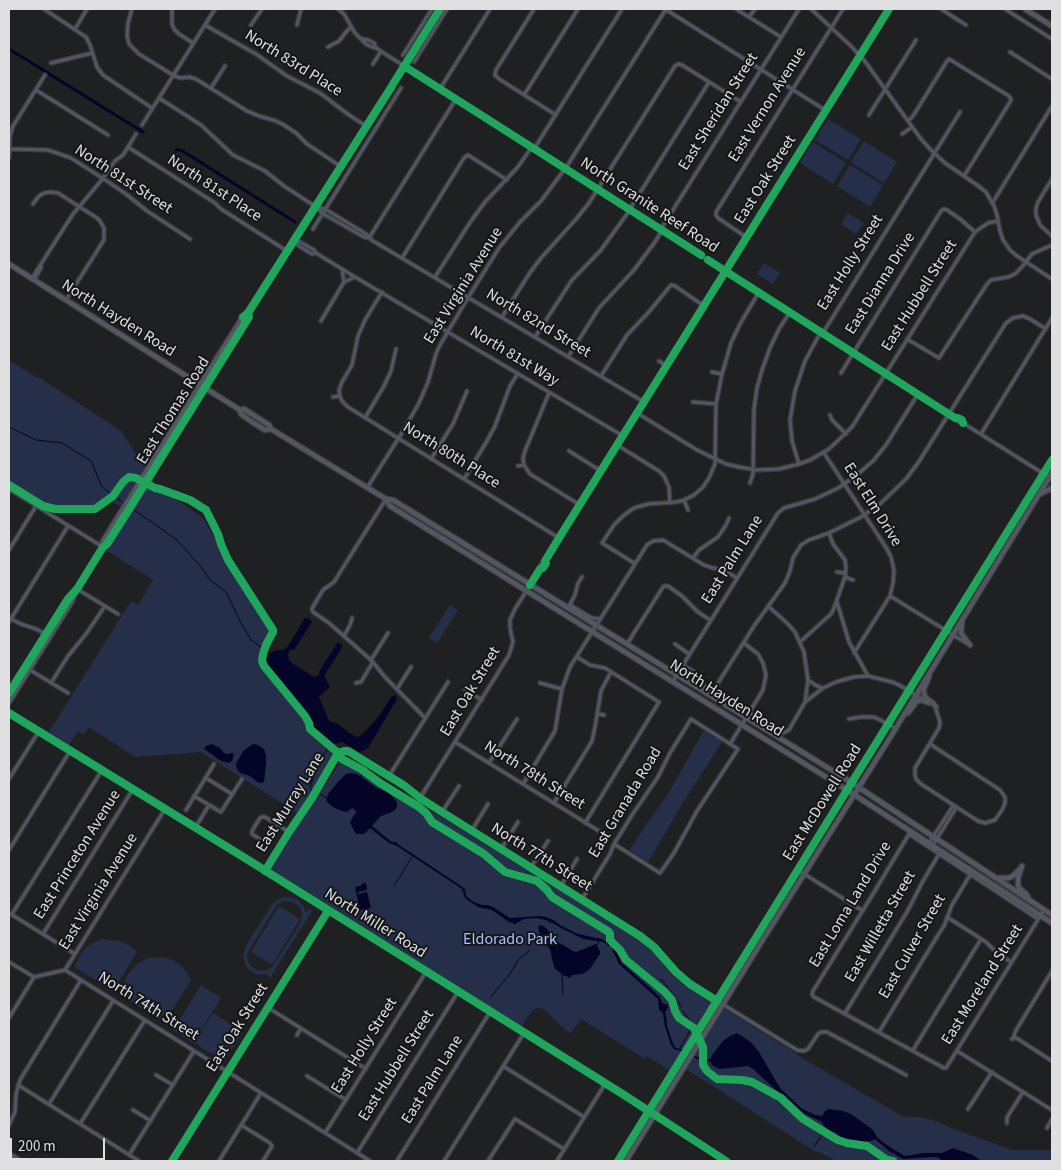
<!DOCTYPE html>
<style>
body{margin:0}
#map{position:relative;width:1061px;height:1170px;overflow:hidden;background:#1f2021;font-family:"Source Sans 3",sans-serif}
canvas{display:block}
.frame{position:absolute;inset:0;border:10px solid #dfdfe1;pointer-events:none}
.scale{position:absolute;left:10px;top:1138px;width:95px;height:22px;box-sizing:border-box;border:2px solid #dfdfe1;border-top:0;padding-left:6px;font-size:15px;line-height:18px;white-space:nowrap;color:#dfdfe1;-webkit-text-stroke:4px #151618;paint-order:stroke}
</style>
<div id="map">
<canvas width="1061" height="1170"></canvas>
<div class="frame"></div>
<div class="scale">200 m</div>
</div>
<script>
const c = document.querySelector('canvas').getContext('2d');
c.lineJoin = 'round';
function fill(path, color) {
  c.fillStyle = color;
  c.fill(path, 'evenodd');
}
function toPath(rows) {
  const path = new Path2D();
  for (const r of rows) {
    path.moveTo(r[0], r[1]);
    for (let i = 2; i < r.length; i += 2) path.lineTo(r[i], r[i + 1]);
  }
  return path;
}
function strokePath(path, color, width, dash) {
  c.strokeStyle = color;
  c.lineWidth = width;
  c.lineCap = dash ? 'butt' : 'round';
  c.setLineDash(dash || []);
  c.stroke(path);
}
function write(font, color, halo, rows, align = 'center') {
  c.font = font + ' "Source Sans 3",sans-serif';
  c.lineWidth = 4;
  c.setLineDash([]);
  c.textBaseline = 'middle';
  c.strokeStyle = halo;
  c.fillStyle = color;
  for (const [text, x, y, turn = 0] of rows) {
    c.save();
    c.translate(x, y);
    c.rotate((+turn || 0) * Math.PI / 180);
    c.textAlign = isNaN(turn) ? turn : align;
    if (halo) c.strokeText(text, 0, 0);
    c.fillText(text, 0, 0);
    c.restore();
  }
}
const green = toPath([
 [828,119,861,139,848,160,815,140],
 [864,141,897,162,884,183,851,162],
 [813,142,846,163,833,184,800,163],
 [850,165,883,185,870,207,837,186],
 [848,213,864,223,856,234,841,224],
 [764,263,780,273,773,284,757,274],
 [9,360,37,378,40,378,121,431,138,457,148,463,121,506,111,502,105,503,95,509,54,510,43,506,9,484],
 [150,481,158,486,157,489,165,491,203,518,215,539,224,559,272,631,261,651,261,666,305,720,308,730,333,753,299,814,201,752,135,757,89,727,84,735,78,731,69,745,49,732,131,601,138,605,153,580,106,550],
 [450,605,458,610,437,643,429,638],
 [704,730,722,742,684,801,648,862,629,850,669,792],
 [344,757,634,936,643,942,657,956,671,973,682,982,710,1002,711,1004,669,1070,647,1056,645,1059,581,1019,571,1033,565,1030,544,1009,538,1008,534,1009,531,1012,521,1027,271,869,296,828],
 [284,897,290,897,298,900,303,905,306,913,309,909,312,911,270,978,267,976,268,974,258,975,249,970,245,965,243,954,246,946,272,904,278,899],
 [284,901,292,902,300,907,302,914,301,922,272,967,265,971,257,970,251,966,248,961,247,956,249,950,277,905],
 [279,906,300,919,272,965,251,952],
 [102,939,119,941,129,945,137,952,113,991,74,967,79,957,85,948,93,943],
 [160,957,171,959,183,967,191,980,165,1022,123,997,123,986,128,974,137,964,148,958],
 [201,985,221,998,193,1043,173,1030],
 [725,1009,814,1065,899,1114,906,1117,919,1117,936,1121,956,1130,1013,1150,1052,1150,1052,1161,836,1161,817,1151,816,1152,686,1069,723,1011],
 [213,1013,243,1032,224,1061,194,1043]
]);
const water = toPath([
 [305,618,310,619,312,622,294,650,291,649,288,653,289,660,293,664,314,677,319,675,320,670,338,642,342,645,342,648,324,676,330,687,319,697,329,721,338,724,354,736,358,737,365,732,379,716,392,696,396,695,397,699,368,748,360,752,342,742,330,745,329,741,322,736,314,727,277,679,266,662,268,656,274,651,286,649,290,643],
 [212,744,220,748,223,752,226,754,229,754,231,753,234,754,232,761,229,763,221,761,204,749,206,746],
 [253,744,258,745,264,749,266,755,266,764,264,782,261,783,259,783,250,776,240,773,237,769,236,764,241,755,243,751],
 [351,773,357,774,377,788,388,792,397,802,397,807,395,810,390,813,381,816,377,820,372,826,392,842,396,842,399,845,431,866,461,886,465,889,466,896,474,902,482,905,487,905,493,907,510,918,539,916,546,917,555,921,560,925,578,934,602,939,609,944,609,946,603,942,583,939,559,927,553,922,537,918,524,919,515,924,509,922,492,910,478,907,466,899,464,896,463,892,462,889,397,846,389,843,370,828,364,834,356,834,350,823,352,818,356,813,356,811,352,808,347,812,342,811,333,807,326,801,328,794,338,782,346,774],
 [363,883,366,883,367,890,358,892,358,894,367,892,371,908,360,910,355,887,360,886],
 [539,925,543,926,547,929,550,935,556,941,573,951,576,952,596,944,600,951,600,954,589,970,582,974,572,975,570,978,563,975,555,969,553,963,550,949,544,943,544,941,541,939,538,927],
 [614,948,617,951,621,962,660,997,662,1003,668,1005,668,1008,665,1012,667,1020,667,1026,674,1046,676,1048,686,1050,699,1058,709,1059,711,1058,712,1055,723,1041,730,1036,737,1033,752,1043,759,1052,780,1088,801,1108,815,1115,822,1116,825,1111,829,1109,843,1111,851,1114,872,1129,877,1137,884,1143,893,1149,905,1156,924,1153,942,1153,953,1148,973,1155,981,1161,943,1161,937,1157,932,1157,903,1159,889,1151,875,1139,871,1141,861,1142,846,1140,833,1134,824,1126,822,1122,799,1111,753,1069,748,1066,719,1069,712,1065,711,1062,699,1060,685,1052,674,1049,671,1045,665,1027,663,1013,659,1010,658,999,619,964,612,949]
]);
const stream = toPath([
 [9,427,36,440,62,443,91,461,102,487,112,495],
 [142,455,149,450,152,442],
 [114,497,124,503],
 [131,508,176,539,202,568,210,580,226,592,242,625,251,640,271,654],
 [361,777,363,769],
 [312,790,310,788,315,771,321,758,328,749],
 [381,790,385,782],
 [320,794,326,798],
 [391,794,396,789],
 [394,886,412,857],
 [548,921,558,925],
 [597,945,599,941],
 [562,974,563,994],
 [661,979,678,1001,681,1007],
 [490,998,510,974,518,960,530,950],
 [680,1048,693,1025,683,1011],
 [814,1147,826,1128]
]);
const canal = toPath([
 [9,49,143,132],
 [176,150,181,150,295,222]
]);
const minor = toPath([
 [44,9,86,37,90,45,97,67,103,75,152,108],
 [132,9,128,23,127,35,129,44,139,54,173,75,180,78,189,77,196,79,247,111,259,116,276,121,284,125,296,133,307,144,340,166],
 [172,9,172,24,174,29,179,34,193,43],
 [338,9,344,14,355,33,366,44,372,47,376,48,440,89,902,384,955,418,958,418,962,420,963,423],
 [534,9,496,70,495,75,499,79,556,115],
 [665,9,825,110],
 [736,9,781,37],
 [811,9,851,46,864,60,921,139,930,149,945,163,977,185,986,192,994,206,997,215,1000,231,1003,240,1010,250,1017,256,1052,279],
 [941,9,966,25],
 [1005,9,1052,39],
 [749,17,755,9],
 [205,25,226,37,256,54,287,76,320,93,349,115,366,126],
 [251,25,262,9],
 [297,25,301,9],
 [75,29,87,9],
 [363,39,368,40,374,43,376,48],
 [328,47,339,41,346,32,351,27],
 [1010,52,1052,79],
 [403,55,432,9],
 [414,62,447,9],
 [51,63,92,53],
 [373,64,381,51],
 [211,88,225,66],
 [440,89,490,9],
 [36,90,108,135],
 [524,95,578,9],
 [159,98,201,125,233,155,265,171,284,186,316,207,322,213,364,237,369,238],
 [869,115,916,40],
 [908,121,913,116,947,61,949,59,1009,96,1011,99,1010,102,964,176],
 [142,125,215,9],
 [902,134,912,127],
 [128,147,215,203,221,209,287,251],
 [9,149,48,150,71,158,107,181,126,194,147,211,190,239],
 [534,149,622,9],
 [9,157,10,136,13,126,45,75],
 [1052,179,1038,202,1036,208,1036,215,1040,225,1052,236],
 [993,202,1052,106],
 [33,204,39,196,44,193,51,192,58,193,97,218,100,221,104,228,104,240,66,300],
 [316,207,325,209,366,234,369,238,373,241,644,402],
 [313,229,401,88],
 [661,229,799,9],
 [746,237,718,218,716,215,716,212,843,9],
 [369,238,456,99],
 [294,240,300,242,314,250,316,253,355,277,623,436],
 [294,240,299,246,312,254,316,253],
 [402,258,464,158,468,155,507,180],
 [342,269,344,282],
 [435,277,471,221,485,202,517,168,532,147],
 [32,278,73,214,100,182,115,161,123,155,136,134],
 [34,280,41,268,41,265],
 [382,292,365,320,358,336,352,365,342,382,339,390,340,396,342,401,348,407,559,538],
 [502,317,529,274,541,258,577,218,589,203,675,66,678,64,682,65,741,102],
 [321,321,344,282,355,277],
 [535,337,572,280,601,250,627,214,633,204,709,82],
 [907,339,939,358,987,284,991,280,1008,277,1015,274,1021,268,1032,254,1052,245],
 [568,357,599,308,634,270,655,242,662,230],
 [659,361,667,366],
 [712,372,722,374],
 [841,373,941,211,944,209,947,210,960,219,975,232],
 [601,376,627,335,648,313,671,285,675,286,704,306],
 [549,393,525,451,523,458,524,465,530,474,580,505],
 [333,397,340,396],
 [693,402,716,404],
 [637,413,697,450,726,464,739,467,757,470,779,469,799,464,810,460,829,449,852,427,975,232,988,223,998,221],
 [830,415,832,420,846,434],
 [365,418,384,386,391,371,396,349],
 [955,418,956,420,961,423,963,423,1052,479],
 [981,434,1052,318],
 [617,445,659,471,664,476,669,487,670,503],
 [569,451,601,471],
 [824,453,887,549,891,557,894,570,893,583,890,596,854,653],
 [431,459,453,424,467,391],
 [799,464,792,441,790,420,795,391,805,361,818,337,826,328,960,112],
 [518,466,524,465],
 [464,479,487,441,495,426,510,386,518,373],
 [750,483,753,474,754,409,757,388,762,370,770,348,779,329,790,312],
 [367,488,400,436,419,403,428,382,436,354,440,345,466,301,499,248,520,222,541,201,567,166,666,9],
 [9,489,103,547],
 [386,499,334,582,323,590,314,605,312,609,313,612,329,623,371,660,385,677,425,718],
 [684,500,688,510],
 [9,550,36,506],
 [693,558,699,550,718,537,726,525,729,518],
 [634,563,602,543,614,525,623,516,634,508,648,504,676,502,684,500,694,495,703,487,709,478,715,464,716,404,722,374,731,343,740,324,759,292],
 [540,569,540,566,543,562,545,561],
 [837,572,845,573],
 [845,577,853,580],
 [77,589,118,614],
 [890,596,968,644],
 [837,602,849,642,868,676,892,682,899,685,923,699],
 [570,605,592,618,600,619],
 [768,606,787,623,795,632,804,652,808,680,805,702],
 [568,608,575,595,578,583,582,577],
 [11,619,21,624,36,629,46,634],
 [9,622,68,526],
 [344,636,350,625,352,618],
 [800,642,831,614,834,608,845,577,846,568,845,560,833,544,829,533],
 [744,643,758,654,763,663,766,675,763,690,749,713],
 [627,644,663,587,665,586,668,586,682,596,698,612,710,620],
 [675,644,689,654],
 [577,657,590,665,605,668,659,702,585,823],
 [371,660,388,633],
 [683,665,693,671,701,684,783,733,789,730,805,702,823,688,836,682,854,677,868,676],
 [30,670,68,693],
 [808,680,817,686,823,688],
 [673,681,778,513,784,508,815,499,830,492,840,487,858,474,873,461,886,445,918,394],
 [51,683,68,656,86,634,105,606],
 [356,683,361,682,373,662],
 [540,683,562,689],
 [397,689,411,667],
 [465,690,482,700],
 [713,691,754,626,785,583,790,571,793,558,801,545,809,540,829,533,861,517,881,503,906,479,918,463,1006,323,1013,318,1023,316,1030,319,1046,329],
 [9,713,245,858,621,1093,726,1161],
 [597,714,604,715],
 [849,719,861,717,874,717,882,721,895,728],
 [455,742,599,831],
 [730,744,746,718],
 [930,744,1000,790,1005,797,1005,803,1002,810,995,820,985,823,978,821,921,784,916,779,915,774,915,768,939,728,940,722,935,706],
 [489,763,517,719],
 [389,776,448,682],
 [206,778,232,794],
 [9,779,39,731],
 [523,784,555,731,562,689,570,667,647,545,653,541,663,540,704,565,713,568,724,570,737,578],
 [194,796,209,805],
 [420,798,509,655,513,642,510,628,510,620,515,609,539,571,546,563,545,561,559,538,889,9],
 [554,803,592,741,595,727,601,691,611,672],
 [186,810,214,764],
 [442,812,459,786],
 [195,828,209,805,221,812,242,779],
 [472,830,488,804],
 [909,830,909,834,873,894,813,991,812,994,814,997,944,1068,946,1068,1044,910],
 [909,834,1038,919],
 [261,840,252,834,252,831,260,818,262,817,265,817,289,832],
 [929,843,953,806],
 [933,845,956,808],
 [501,849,518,822],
 [9,850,70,751],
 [531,867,548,841],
 [798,870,863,911],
 [265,871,289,832,312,798,327,772,338,753,344,751,348,751,405,786,420,798,442,812,640,936,654,947,676,972,690,984,797,1050,804,1051,808,1049,818,1034,821,1032,827,1032,906,1075],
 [561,886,577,859],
 [582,899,610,854,614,844,632,815,658,777,670,753,691,719,738,749,697,811,674,853,660,873,614,844],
 [9,913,75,954],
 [12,914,102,770],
 [947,917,986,942,998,954,1011,962],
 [43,934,133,789],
 [9,962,34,977],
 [65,970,370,1161],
 [267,1007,366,1069],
 [845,1013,907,912,923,881,939,854],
 [9,1018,34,977,65,970,165,809],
 [879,1032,938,935,944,926,952,905,970,875],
 [297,1035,301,1028],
 [1014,1037,1015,1032,1052,971],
 [1012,1039,1014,1037,1018,1039,1052,1061],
 [913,1050,981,939],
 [957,1051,1052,1110],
 [503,1066,584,1117],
 [156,1075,173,1085],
 [307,1076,346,1100],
 [18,1085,139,1161],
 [49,1104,113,1001],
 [968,1109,992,1072],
 [133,1110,151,1121],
 [1007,1123,1007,1118,1009,1114,1023,1092],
 [80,1124,145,1020],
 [9,1125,15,1112,16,1094,20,1080,81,980],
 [241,1125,270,1143,272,1146,263,1161],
 [1047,1128,1052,1119],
 [325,1133,426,972],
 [357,1153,458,992],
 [129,1155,194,1051],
 [172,1161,328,911],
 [219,1161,261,1093],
 [397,1161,490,1012],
 [444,1161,524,1033],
 [488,1161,515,1119,564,1149],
 [557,1161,605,1084]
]);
const major = toPath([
 [1025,9,1052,26],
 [9,264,240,410,244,409,269,425,271,429,386,499,393,500,846,779,1052,915],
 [240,410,241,414,252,422,265,430,271,429],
 [1040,494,1052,488],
 [386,499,390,506,847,790,1052,923],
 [103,547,103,541,200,385,244,315,248,313,440,9],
 [962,622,961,633,970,645],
 [929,677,924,688,924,694,926,698,933,703,936,707],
 [9,693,68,599,77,589,103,547,107,544,128,511,249,317,248,313],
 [9,702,72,601,76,590],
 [908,713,917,701,921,700,930,703],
 [1022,866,1018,878,1018,885,1019,888,1026,894,1028,897],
 [998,878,1009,878,1014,875,1020,869],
 [9,1154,20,1161],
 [618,1161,844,795,1052,460],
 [626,1161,762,941,888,741,1052,473]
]);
const cycleway = toPath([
 [404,66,701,255],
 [393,84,440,9],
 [708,260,955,418,958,418,962,420,963,423],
 [243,317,248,313,392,86],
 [9,485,43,506,55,509,95,509,113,496,123,482,129,477,136,478,155,488,160,489,190,500,206,510,218,534,221,544,228,560,273,630,273,632,266,645,263,654,262,661,264,666,305,716,309,723,310,729,336,751],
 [530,585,540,569,543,568,546,563,545,561,559,538,889,9],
 [9,693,68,599,77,589,103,547,107,544,128,511,249,317,248,313],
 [9,713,245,858,621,1093,726,1161],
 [340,756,342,759,361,769,380,783,419,807,426,813,432,822,484,854,505,872,537,881,547,890,552,897,609,932,610,934,610,940,620,950,626,960,665,992,672,1000,675,1011,679,1018,694,1028,703,1047,703,1065,707,1071,717,1079,742,1080,752,1082,781,1098,803,1119,838,1140,847,1143,867,1146,887,1160,893,1161],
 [265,871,289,832,312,798,327,772,338,753,344,751,348,751,405,786,420,798,442,812,640,936,654,947,676,972,690,984,717,1001],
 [172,1161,328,911],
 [618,1161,844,795,1052,460]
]);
const streetNames = [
 ["North 83rd Place",293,64,32],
 ["East Vernon Avenue",768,105,-58],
 ["East Sheridan Street",719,112,-58],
 ["North 81st Street",123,180,33],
 ["East Oak Street",766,180,-58],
 ["North 81st Place",214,189,33],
 ["North Granite Reef Road",649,206,33],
 ["East Holly Street",851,263,-58],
 ["East Dianna Drive",881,284,-58],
 ["East Virginia Avenue",464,286,-58],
 ["East Hubbell Street",920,296,-58],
 ["North Hayden Road",118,319,32],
 ["North 82nd Street",538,324,31],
 ["North 81st Way",514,357,31],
 ["East Thomas Road",174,411,-58],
 ["North 80th Place",451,456,32],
 ["East Elm Drive",872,505,58],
 ["East Palm Lane",733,560,-58],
 ["East Oak Street",471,692,-59],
 ["North Hayden Road",726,699,32],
 ["North 78th Street",534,776,32],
 ["East Murray Lane",291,803,-58],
 ["East Granada Road",626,803,-59],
 ["East McDowell Road",823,803,-58],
 ["East Princeton Avenue",78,855,-58],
 ["North 77th Street",541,858,32],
 ["East Virginia Avenue",99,892,-58],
 ["East Loma Land Drive",851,905,-59],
 ["North Miller Road",375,924,32],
 ["East Willetta Street",881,927,-60],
 ["East Culver Street",913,947,-60],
 ["East Moreland Street",983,985,-58],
 ["North 74th Street",148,1007,32],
 ["East Oak Street",238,1028,-58],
 ["East Holly Street",365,1046,-58],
 ["East Hubbell Street",397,1066,-58],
 ["East Palm Lane",433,1080,-58]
];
const parkNames = [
 ["Eldorado Park",510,940]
];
fill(green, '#252f4a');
fill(water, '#040328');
strokePath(stream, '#040328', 1);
strokePath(canal, '#040328', 3);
strokePath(minor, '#3a3b3c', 5.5);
strokePath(major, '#3a3b3c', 7);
strokePath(minor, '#515662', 3);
strokePath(major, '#525762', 4.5);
strokePath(cycleway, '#20a55d', 8);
write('16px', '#dfdfe1', '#151618', streetNames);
write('16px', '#a7c0fe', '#151618', parkNames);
</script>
